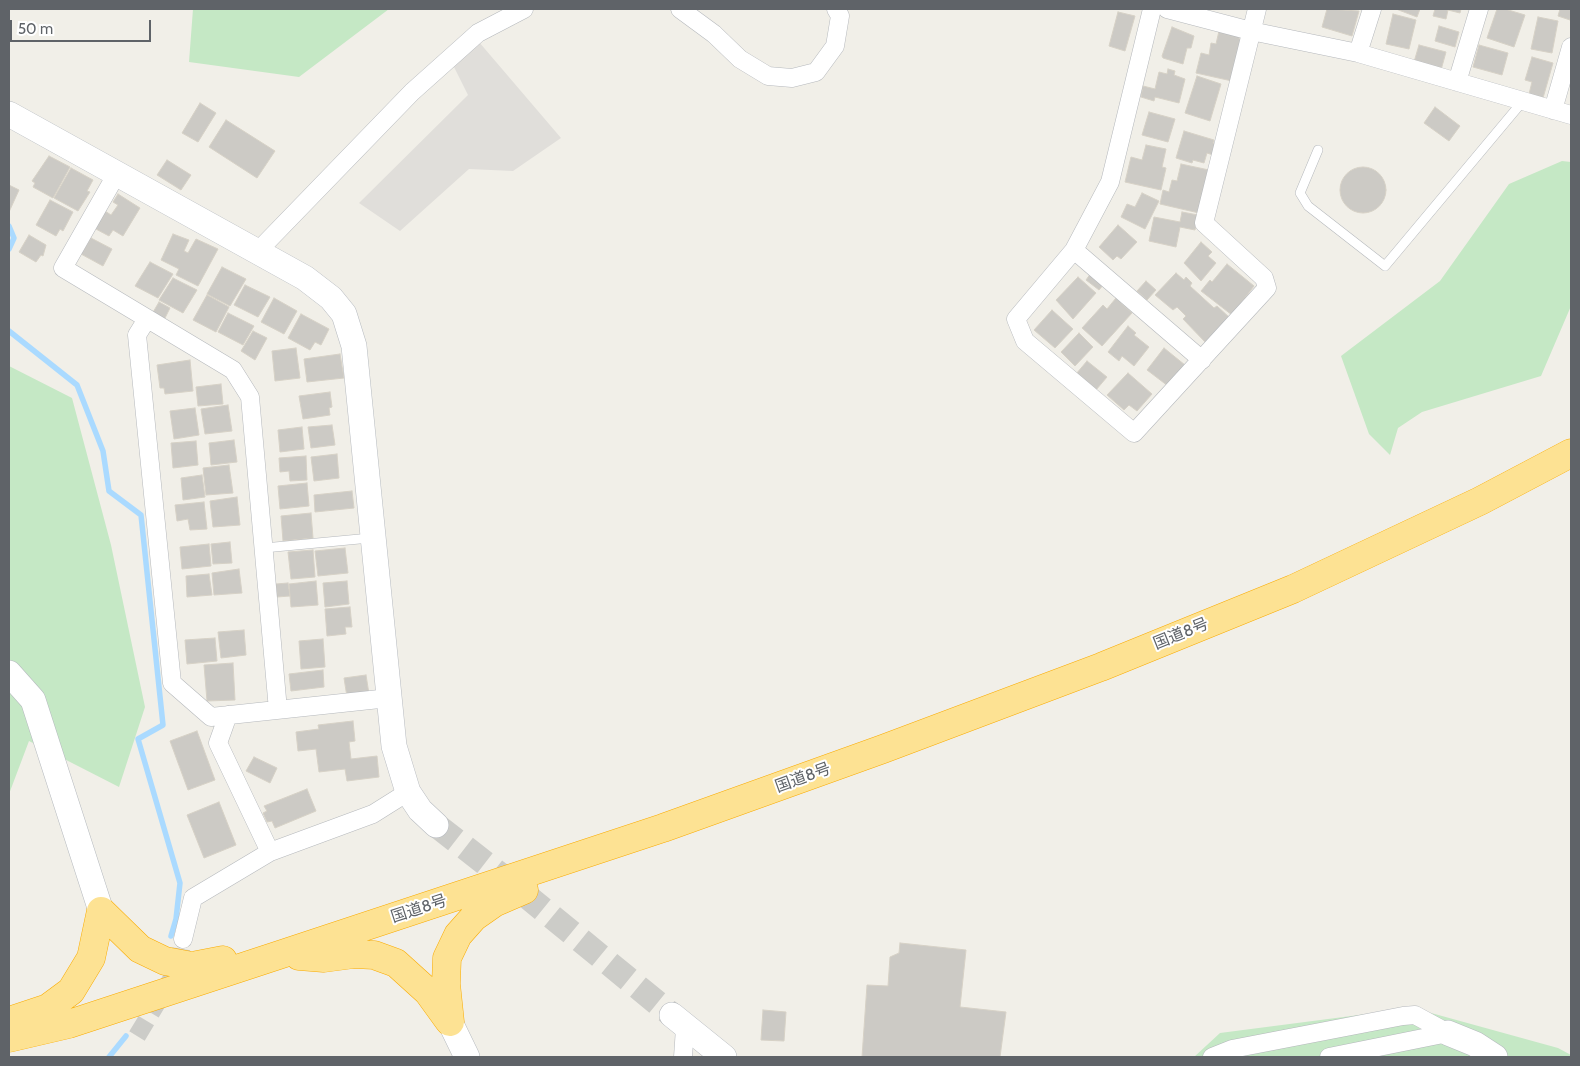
<!DOCTYPE html>
<meta charset="utf-8">
<style>
body{margin:0}
#map{position:relative;width:1580px;height:1066px;overflow:hidden;background:#f1efe8;font-family:Cabin,sans-serif}
canvas{display:block}
.frame{position:absolute;inset:0;border:10px solid #5f6368;pointer-events:none}
.scale{position:absolute;left:10px;top:20px;width:141px;height:22px;box-sizing:border-box;border:2px solid #5f6368;border-top:0;padding-left:6px;font-size:15px;line-height:18px;white-space:nowrap;color:#5f6368;-webkit-text-stroke:4px #fff;paint-order:stroke}
</style>
<div id="map">
<canvas width="1580" height="1066"></canvas>
<div class="frame"></div>
<div class="scale">50 m</div>
</div>
<script>
const c = document.querySelector('canvas').getContext('2d');
c.lineJoin = 'round';
function fill(path, color) {
  c.fillStyle = color;
  c.fill(path, 'evenodd');
}
function toPath(rows) {
  const path = new Path2D();
  for (const r of rows) {
    if (r.length === 3) {
      path.moveTo(r[0] + r[2], r[1]);
      path.arc(r[0], r[1], r[2], 0, 2 * Math.PI);
      continue;
    }
    path.moveTo(r[0], r[1]);
    for (let i = 2; i < r.length; i += 2) path.lineTo(r[i], r[i + 1]);
  }
  return path;
}
function strokePath(path, color, width, dash) {
  c.strokeStyle = color;
  c.lineWidth = width;
  c.lineCap = dash ? 'butt' : 'round';
  c.setLineDash(dash || []);
  c.stroke(path);
}
function write(font, color, halo, rows, align = 'center') {
  c.font = font + ' Cabin,"Noto Sans JP",sans-serif';
  c.lineWidth = 4;
  c.setLineDash([]);
  c.textBaseline = 'middle';
  c.strokeStyle = halo;
  c.fillStyle = color;
  for (const [text, x, y, turn = 0] of rows) {
    c.save();
    c.translate(x, y);
    c.rotate((+turn || 0) * Math.PI / 180);
    c.textAlign = isNaN(turn) ? turn : align;
    if (halo) c.strokeText(text, 0, 0);
    c.fillText(text, 0, 0);
    c.restore();
  }
}
const industrial = toPath([
 [479,42,561,138,513,171,469,169,400,231,359,203,468,95,453,65]
]);
const green = toPath([
 [193,9,389,9,299,77,189,62],
 [1562,161,1571,162,1571,306,1541,376,1422,412,1398,428,1390,455,1369,434,1341,356,1440,281,1509,184],
 [9,366,72,398,111,545,145,707,119,787,29,741,9,794],
 [1413,1008,1558,1048,1571,1055,1571,1057,1194,1057,1220,1033]
]);
const stream = toPath([
 [9,226,14,238,9,249],
 [9,331,77,385,103,451,109,491,141,515,163,725,138,739,180,883,176,919,171,936],
 [109,1057,126,1036]
]);
const building = toPath([
 [1327,9,1359,11,1352,36,1322,27,1327,9],
 [1396,9,1420,9,1417,17,1396,9],
 [1435,9,1461,9,1460,13,1448,10,1446,19,1433,16,1435,9],
 [1497,9,1505,9,1525,15,1514,47,1487,38,1497,9],
 [1560,9,1571,9,1570,20,1558,16,1560,9],
 [1118,12,1135,16,1125,51,1109,46,1118,12],
 [1393,14,1416,20,1409,49,1386,44,1393,14],
 [1538,17,1558,21,1552,53,1531,49,1538,17],
 [1439,26,1459,32,1455,47,1435,41,1439,26],
 [1172,27,1194,36,1191,48,1187,48,1183,64,1163,58,1162,56,1172,27],
 [1219,31,1236,34,1241,41,1232,81,1196,73,1201,53,1209,55,1211,43,1216,44,1219,31],
 [1419,45,1446,52,1441,70,1414,62,1419,45],
 [1479,45,1508,53,1502,75,1473,67,1479,45],
 [1532,57,1553,63,1543,98,1529,94,1532,82,1525,80,1532,57],
 [1168,69,1175,71,1174,75,1185,79,1179,103,1155,97,1154,101,1141,97,1143,86,1155,89,1159,72,1167,74,1168,69],
 [1197,76,1221,84,1210,121,1185,113,1197,76],
 [200,103,216,113,198,142,182,133,200,103],
 [1435,107,1460,126,1449,141,1424,123,1435,107],
 [1149,112,1175,119,1168,142,1142,135,1149,112],
 [226,120,275,151,257,178,209,147,226,120],
 [1184,131,1214,140,1213,143,1216,144,1213,155,1207,153,1204,163,1193,160,1192,163,1176,158,1184,131],
 [1146,145,1166,149,1162,167,1166,168,1161,190,1125,182,1131,157,1142,160,1146,145],
 [49,156,70,167,53,198,33,187,35,183,32,181,49,156],
 [167,160,191,175,181,190,157,175,167,160],
 [1181,164,1209,170,1199,213,1160,204,1163,190,1169,192,1172,180,1177,181,1181,164],
 [1363,190,23],
 [71,168,93,180,87,191,90,192,78,211,54,198,71,168],
 [9,185,19,190,9,212,9,185],
 [1142,193,1159,201,1145,229,1121,217,1127,204,1135,207,1142,193],
 [118,194,140,208,123,236,113,230,109,236,94,228,105,211,111,215,118,205,113,202,118,194],
 [50,200,73,212,63,231,60,229,56,236,36,225,50,200],
 [1182,212,1198,215,1195,230,1180,227,1176,247,1149,241,1154,217,1180,222,1182,212],
 [1118,225,1137,242,1121,259,1117,256,1113,260,1099,247,1118,225],
 [173,234,189,240,184,251,188,253,196,239,218,249,198,286,176,275,179,269,161,260,173,234],
 [29,235,46,245,43,256,41,255,36,262,19,252,29,235],
 [91,238,112,249,103,266,81,254,91,238],
 [1201,242,1212,252,1208,256,1216,263,1201,281,1184,263,1201,242],
 [150,262,173,274,158,298,135,286,150,262],
 [1227,264,1254,286,1232,315,1201,291,1210,280,1212,282,1227,264],
 [222,267,246,279,230,306,207,294,222,267],
 [1091,273,1104,284,1099,290,1086,280,1091,273],
 [1176,273,1184,280,1186,277,1192,283,1190,286,1214,308,1217,306,1230,318,1206,343,1183,319,1186,316,1177,307,1173,310,1155,295,1176,273],
 [1078,277,1096,293,1073,319,1056,300,1078,277],
 [173,278,197,290,183,313,159,300,173,278],
 [1146,281,1156,290,1147,300,1137,291,1146,281],
 [245,285,270,297,258,317,234,305,245,285],
 [207,295,229,307,216,332,193,320,207,295],
 [274,298,297,311,284,334,261,322,274,298],
 [1116,298,1132,313,1102,346,1082,328,1103,305,1107,309,1116,298],
 [159,302,170,308,164,320,152,314,159,302],
 [1052,310,1073,329,1055,348,1034,330,1052,310],
 [228,313,254,326,243,345,218,332,228,313],
 [301,314,329,329,321,345,315,342,310,350,288,338,301,314],
 [1128,326,1136,333,1134,335,1149,347,1134,366,1122,356,1119,361,1108,352,1128,326],
 [253,331,267,338,255,360,241,351,253,331],
 [1079,333,1093,347,1075,366,1061,352,1079,333],
 [296,348,300,378,275,381,272,351,296,348],
 [1164,348,1185,365,1168,386,1147,370,1164,348],
 [340,354,344,378,307,382,304,359,340,354],
 [190,360,193,391,165,394,164,388,160,388,157,365,190,360],
 [1087,361,1107,377,1096,390,1076,374,1087,361],
 [1128,373,1152,394,1137,411,1129,405,1124,410,1107,395,1128,373],
 [221,384,223,404,198,406,196,387,221,384],
 [330,392,332,407,329,408,330,415,303,419,299,396,330,392],
 [228,405,232,431,205,434,201,409,228,405],
 [195,408,199,435,174,439,170,411,195,408],
 [332,425,335,445,311,448,308,427,332,425],
 [302,427,304,449,280,452,278,430,302,427],
 [234,440,237,462,211,465,209,443,234,440],
 [196,441,198,465,173,468,171,443,196,441],
 [337,454,339,478,314,481,311,457,337,454],
 [306,456,307,480,290,481,289,471,280,472,279,458,306,456],
 [229,465,233,493,206,495,203,468,229,465],
 [202,475,205,497,183,500,181,478,202,475],
 [307,483,309,506,280,509,278,486,307,483],
 [352,491,354,508,315,512,314,495,352,491],
 [237,497,240,525,213,527,210,501,237,497],
 [204,502,207,529,190,530,188,519,177,521,175,505,204,502],
 [311,513,313,538,283,541,281,516,311,513],
 [230,542,232,563,213,564,211,544,230,542],
 [209,544,211,566,182,569,180,547,209,544],
 [345,548,348,573,318,576,315,551,345,548],
 [313,550,315,577,291,579,288,552,313,550],
 [239,569,242,593,214,595,212,573,239,569],
 [209,574,212,595,187,597,186,576,209,574],
 [316,581,318,605,291,607,289,584,316,581],
 [347,581,349,604,325,607,323,583,347,581],
 [288,583,290,596,277,597,276,584,288,583],
 [350,607,352,627,345,627,346,634,327,636,325,609,350,607],
 [244,630,246,655,221,658,218,632,244,630],
 [215,638,217,661,187,664,185,640,215,638],
 [323,639,325,667,301,669,299,641,323,639],
 [233,663,235,700,207,701,204,665,233,663],
 [323,670,324,687,291,691,289,674,323,670],
 [366,675,369,694,347,697,344,678,366,675],
 [353,721,355,741,349,742,351,759,377,756,379,777,347,781,345,769,319,772,316,749,298,751,296,732,319,729,318,725,353,721],
 [197,731,215,780,188,790,170,741,197,731],
 [254,757,277,768,270,783,246,771,254,757],
 [307,789,316,811,275,828,272,821,267,822,263,813,267,811,264,806,307,789],
 [219,802,236,845,204,858,187,815,219,802],
 [900,943,966,950,960,1007,1006,1012,1000,1057,862,1057,867,985,888,986,890,957,899,953,900,943],
 [763,1010,786,1012,784,1041,761,1040,763,1010]
]);
const streetTunnel = toPath([
 [137,1036,178,968,183,939]
]);
const secondaryTunnel = toPath([
 [436,825,512,884,672,1015]
]);
const lane = toPath([
 [1318,150,1300,193,1308,206,1385,266,1523,101],
 [264,548,370,538]
]);
const street = toPath([
 [680,9,714,34,740,59,768,76,792,78,816,72,835,46,840,16,836,9],
 [1152,9,1110,182,1074,250,1016,319,1025,341,1134,433,1267,288,1264,278,1204,223,1257,9],
 [1167,9,1251,31,1358,53,1571,115],
 [1358,53,1372,9],
 [1457,82,1479,9],
 [1553,110,1571,47],
 [116,175,63,268,233,370,250,397,278,710],
 [1074,250,1202,360],
 [258,251,412,92,478,33,524,9],
 [147,319,137,335,172,683,211,717,389,698],
 [228,715,218,743,270,852],
 [183,939,193,898,270,852,373,814,408,792],
 [683,1057,685,1028],
 [1212,1057,1232,1049,1403,1016,1415,1015,1448,1033],
 [1329,1057,1448,1033]
]);
const secondary = toPath([
 [9,114,305,278,331,298,344,314,354,346,394,746,408,792,420,810,436,825],
 [9,673,33,700,101,911],
 [672,1015,724,1057],
 [450,1022,467,1057],
 [1448,1033,1475,1044,1495,1057]
]);
const highway = toPath([
 [101,911,140,949,165,961,192,966,223,960],
 [299,956,324,958,354,954,374,955,396,963,428,992,449,1021],
 [9,1021,48,1008,71,991,91,958,101,911],
 [450,1022,446,984,447,958,458,935,474,917,494,903,524,890],
 [9,1038,69,1024,279,955,663,828,883,749,1101,667,1293,589,1480,501,1571,453]
]);
const streetNames = [
 ["国道8号",1181,634,-22],
 ["国道8号",803,778,-20],
 ["国道8号",419,909,-18]
];
fill(industrial, '#e0deda');
fill(green, '#c5e8c5');
strokePath(stream, '#aadaff', 5.5);
fill(building, '#cccac5');
strokePath(building, '#d6d1c6', 1);
strokePath(streetTunnel, '#ccccc8', 18, [18, 9]);
strokePath(secondaryTunnel, '#ccccc8', 25, [25, 12]);
strokePath(lane, '#b5b8bc', 10);
strokePath(street, '#b5b8bc', 19);
strokePath(secondary, '#b6babf', 26);
strokePath(highway, '#f9ab00', 29);
strokePath(lane, '#fff', 9);
strokePath(street, '#fff', 18);
strokePath(secondary, '#fff', 25);
strokePath(highway, '#fde293', 28);
write('16px', '#5f6368', '#fff', streetNames);
</script>
